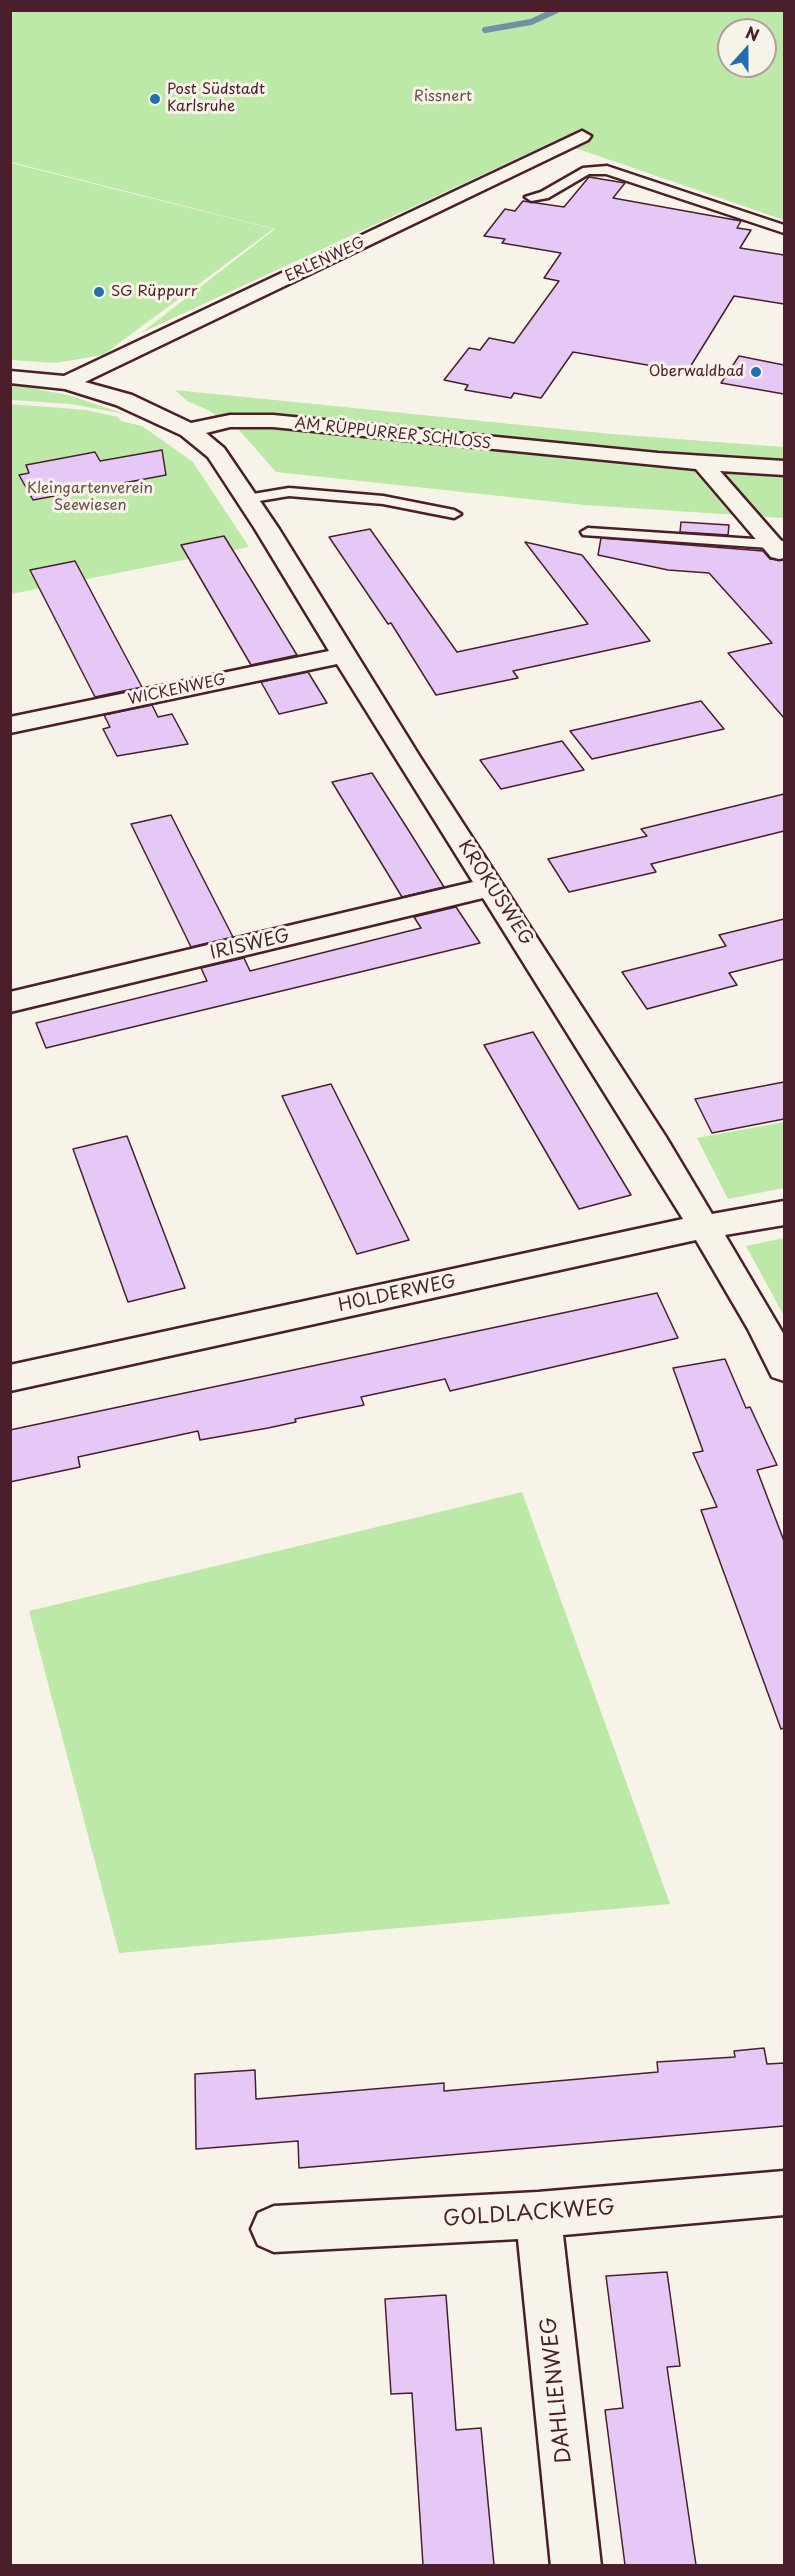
<!DOCTYPE html>
<meta charset="utf-8">
<style>
body{margin:0}
#map{position:relative;width:795px;height:2576px;overflow:hidden;background:#f7f3e8;font-family:"Playpen Sans",sans-serif}
canvas{display:block}
.frame{position:absolute;inset:0;border:12px solid #4a1f2b;pointer-events:none}
.north{position:absolute;left:717px;top:18px;width:60px;height:60px;box-sizing:border-box;background:#f7f3e8;border:2px solid #b29e9c;border-radius:50%;rotate:21deg;font-size:16px;font-weight:700;line-height:24px;text-align:center;color:#4a1f2b}
.north::after{content:'';display:block;margin:auto;width:21px;height:27px;background:#1f6fb2;clip-path:polygon(50% 0,100% 100%,50% 72%,0 100%)}
</style>
<div id="map">
<canvas width="795" height="2576"></canvas>
<div class="frame"></div>
<div class="north">N</div>
</div>
<script>
const c = document.querySelector('canvas').getContext('2d');
c.lineJoin = 'round';
function fill(path, color) {
  c.fillStyle = color;
  c.fill(path, 'evenodd');
}
function toPath(rows) {
  const path = new Path2D();
  for (const r of rows) {
    path.moveTo(r[0], r[1]);
    for (let i = 2; i < r.length; i += 2) path.lineTo(r[i], r[i + 1]);
  }
  return path;
}
function strokePath(path, color, width, dash) {
  c.strokeStyle = color;
  c.lineWidth = width;
  c.lineCap = dash ? 'butt' : 'round';
  c.setLineDash(dash || []);
  c.stroke(path);
}
function write(font, color, halo, rows, align = 'center') {
  c.font = font + ' "Playpen Sans",sans-serif';
  c.lineWidth = 6;
  c.setLineDash([]);
  c.textBaseline = 'middle';
  c.strokeStyle = halo;
  c.fillStyle = color;
  for (const [text, x, y, turn = 0] of rows) {
    c.save();
    c.translate(x, y);
    c.rotate((+turn || 0) * Math.PI / 180);
    c.textAlign = isNaN(turn) ? turn : align;
    if (halo) c.strokeText(text, 0, 0);
    c.fillText(text, 0, 0);
    c.restore();
  }
}
const green = toPath([
 [10,11,784,11,784,220,555,141,141,333,275,229,11,162],
 [729,30,765,30,765,66,729,66],
 [11,163,273,229,103,355,55,363,11,360],
 [11,384,68,395,125,414,72,404,11,400],
 [175,390,611,434,784,447,784,518,584,505,276,472,239,430,208,410,187,401],
 [10,404,86,410,118,417,121,421,142,426,193,462,249,547,11,594],
 [784,1122,784,1188,728,1199,697,1138],
 [784,1238,784,1316,746,1246],
 [522,1492,670,1904,119,1953,29,1611]
]);
const stream = toPath([
 [485,30,531,22,557,10]
]);
const building = toPath([
 [589,177,625,183,613,198,741,221,737,228,751,230,740,248,784,255,784,304,734,296,687,372,573,352,541,398,514,393,511,398,465,390,468,385,444,380,469,348,480,350,489,338,514,343,559,281,544,278,561,253,502,243,505,239,484,236,505,209,515,211,523,201,564,207,589,177],
 [739,356,784,365,784,394,721,383,739,356],
 [162,450,166,475,33,500,19,475,29,473,26,465,95,452,100,461,162,450],
 [681,522,729,525,728,535,680,532,681,522],
 [370,529,457,652,588,624,525,542,582,555,650,641,513,671,518,678,436,695,391,623,388,624,329,537,370,529],
 [224,536,253,583,297,655,251,665,181,545,224,536],
 [601,538,763,551,770,559,784,560,784,718,728,653,772,643,709,573,668,570,598,555,601,538],
 [75,561,111,629,142,687,95,697,30,570,75,561],
 [308,672,327,703,279,714,261,682,308,672],
 [701,701,724,729,592,759,570,731,701,701],
 [152,705,158,717,172,714,188,744,117,756,103,729,110,727,104,715,152,705],
 [562,741,584,770,501,789,480,760,562,741],
 [372,773,409,831,444,887,402,897,332,782,372,773],
 [784,794,784,831,651,864,656,872,569,892,548,859,647,836,641,829,784,794],
 [171,815,189,851,233,937,191,947,131,824,171,815],
 [456,907,480,943,46,1048,36,1023,207,981,201,968,244,958,250,971,421,928,414,917,456,907],
 [784,919,784,959,729,973,737,985,647,1009,622,972,726,946,719,935,784,919],
 [533,1032,631,1195,579,1209,484,1045,533,1032],
 [784,1082,784,1119,712,1133,695,1099,784,1082],
 [331,1084,409,1240,357,1254,282,1096,331,1084],
 [127,1136,185,1288,128,1302,73,1149,127,1136],
 [657,1293,678,1338,450,1391,445,1379,361,1397,364,1405,295,1419,296,1422,268,1428,200,1440,198,1431,78,1457,80,1467,10,1482,10,1430,657,1293],
 [725,1359,746,1408,750,1407,777,1465,757,1470,784,1541,784,1728,781,1729,701,1510,717,1507,693,1453,703,1451,673,1368,725,1359],
 [764,2048,767,2064,784,2063,784,2126,299,2168,298,2141,196,2149,195,2074,255,2070,256,2099,444,2083,444,2091,658,2072,657,2062,735,2057,734,2051,764,2048],
 [667,2272,680,2366,667,2367,696,2565,625,2565,605,2410,623,2408,606,2276,667,2272],
 [446,2295,456,2430,481,2428,494,2565,423,2565,412,2393,391,2394,385,2299,446,2295]
]);
const lane = toPath([
 [607,166,784,225,784,233,606,174,589,174,548,198,531,201,525,197,541,192,583,168,607,166],
 [289,488,383,496,454,510,461,514,454,518,383,504,289,496,247,503,240,499,247,495,289,488],
 [588,528,784,541,784,549,583,535,581,532,588,528]
]);
const street = toPath([
 [582,131,591,136,588,140,85,382,132,395,191,423,230,415,273,415,658,453,784,461,784,475,720,471,784,544,784,558,779,559,771,557,696,469,273,427,230,427,206,433,224,448,279,529,420,757,666,1137,712,1214,784,1201,784,1225,725,1235,784,1335,784,1381,772,1377,748,1329,696,1240,10,1391,10,1365,683,1219,483,898,10,1012,10,992,473,882,337,664,10,733,10,717,329,651,255,529,208,457,181,435,116,405,65,389,10,383,10,371,64,376,582,131],
 [784,2171,784,2215,563,2235,601,2566,551,2566,518,2239,274,2252,258,2245,251,2229,258,2213,274,2206,538,2192,784,2171]
]);
const markers = [
 [155,99,6,"#1f6fb2"],
 [99,292,6,"#1f6fb2"],
 [756,372,6,"#1f6fb2"]
];
const farPoinames = [
 ["Post Südstadt",167,90],
 ["Karlsruhe",167,107],
 ["SG Rüppurr",111,292],
 ["Oberwaldbad",744,372,"right"]
];
const farParknames = [
 ["Rissnert",443,97],
 ["Kleingartenverein",90,489],
 ["Seewiesen",90,506]
];
const farStreetnames = [
 ["ERLENWEG",325,260,-25],
 ["AM RÜPPURRER SCHLOSS",393,434,6],
 ["WICKENWEG",177,690,-12]
];
const streetNames = [
 ["KROKUSWEG",495,893,57],
 ["IRISWEG",250,945,-13],
 ["HOLDERWEG",397,1294,-12]
];
const nearStreetnames = [
 ["GOLDLACKWEG",529,2214,-4],
 ["DAHLIENWEG",557,2390,-96]
];
fill(green, '#bce9a7');
strokePath(stream, '#7590a2', 6);
fill(building, '#e6c8f7');
strokePath(building, '#4a1f2b', 1.5);
strokePath(lane, '#4a1f2b', 5);
strokePath(street, '#4a1f2b', 5);
fill(lane, '#f7f3e8');
fill(street, '#f7f3e8');
for (const [x, y, r, color] of markers) {
  const dot = new Path2D();
  dot.arc(x, y, r, 0, 2 * Math.PI);
  c.fillStyle = color;
  c.fill(dot);
  strokePath(dot, '#f7f3e8', 2);
}
write('15px', '#4a1f2b', '#f7f3e8', farPoinames, 'left');
write('15px', '#66524a', '#f7f3e8', farParknames);
write('15px', '#4a1f2b', '#f7f3e8', farStreetnames);
write('18px', '#4a1f2b', '#f7f3e8', streetNames);
write('21px', '#4a1f2b', '#f7f3e8', nearStreetnames);
</script>
